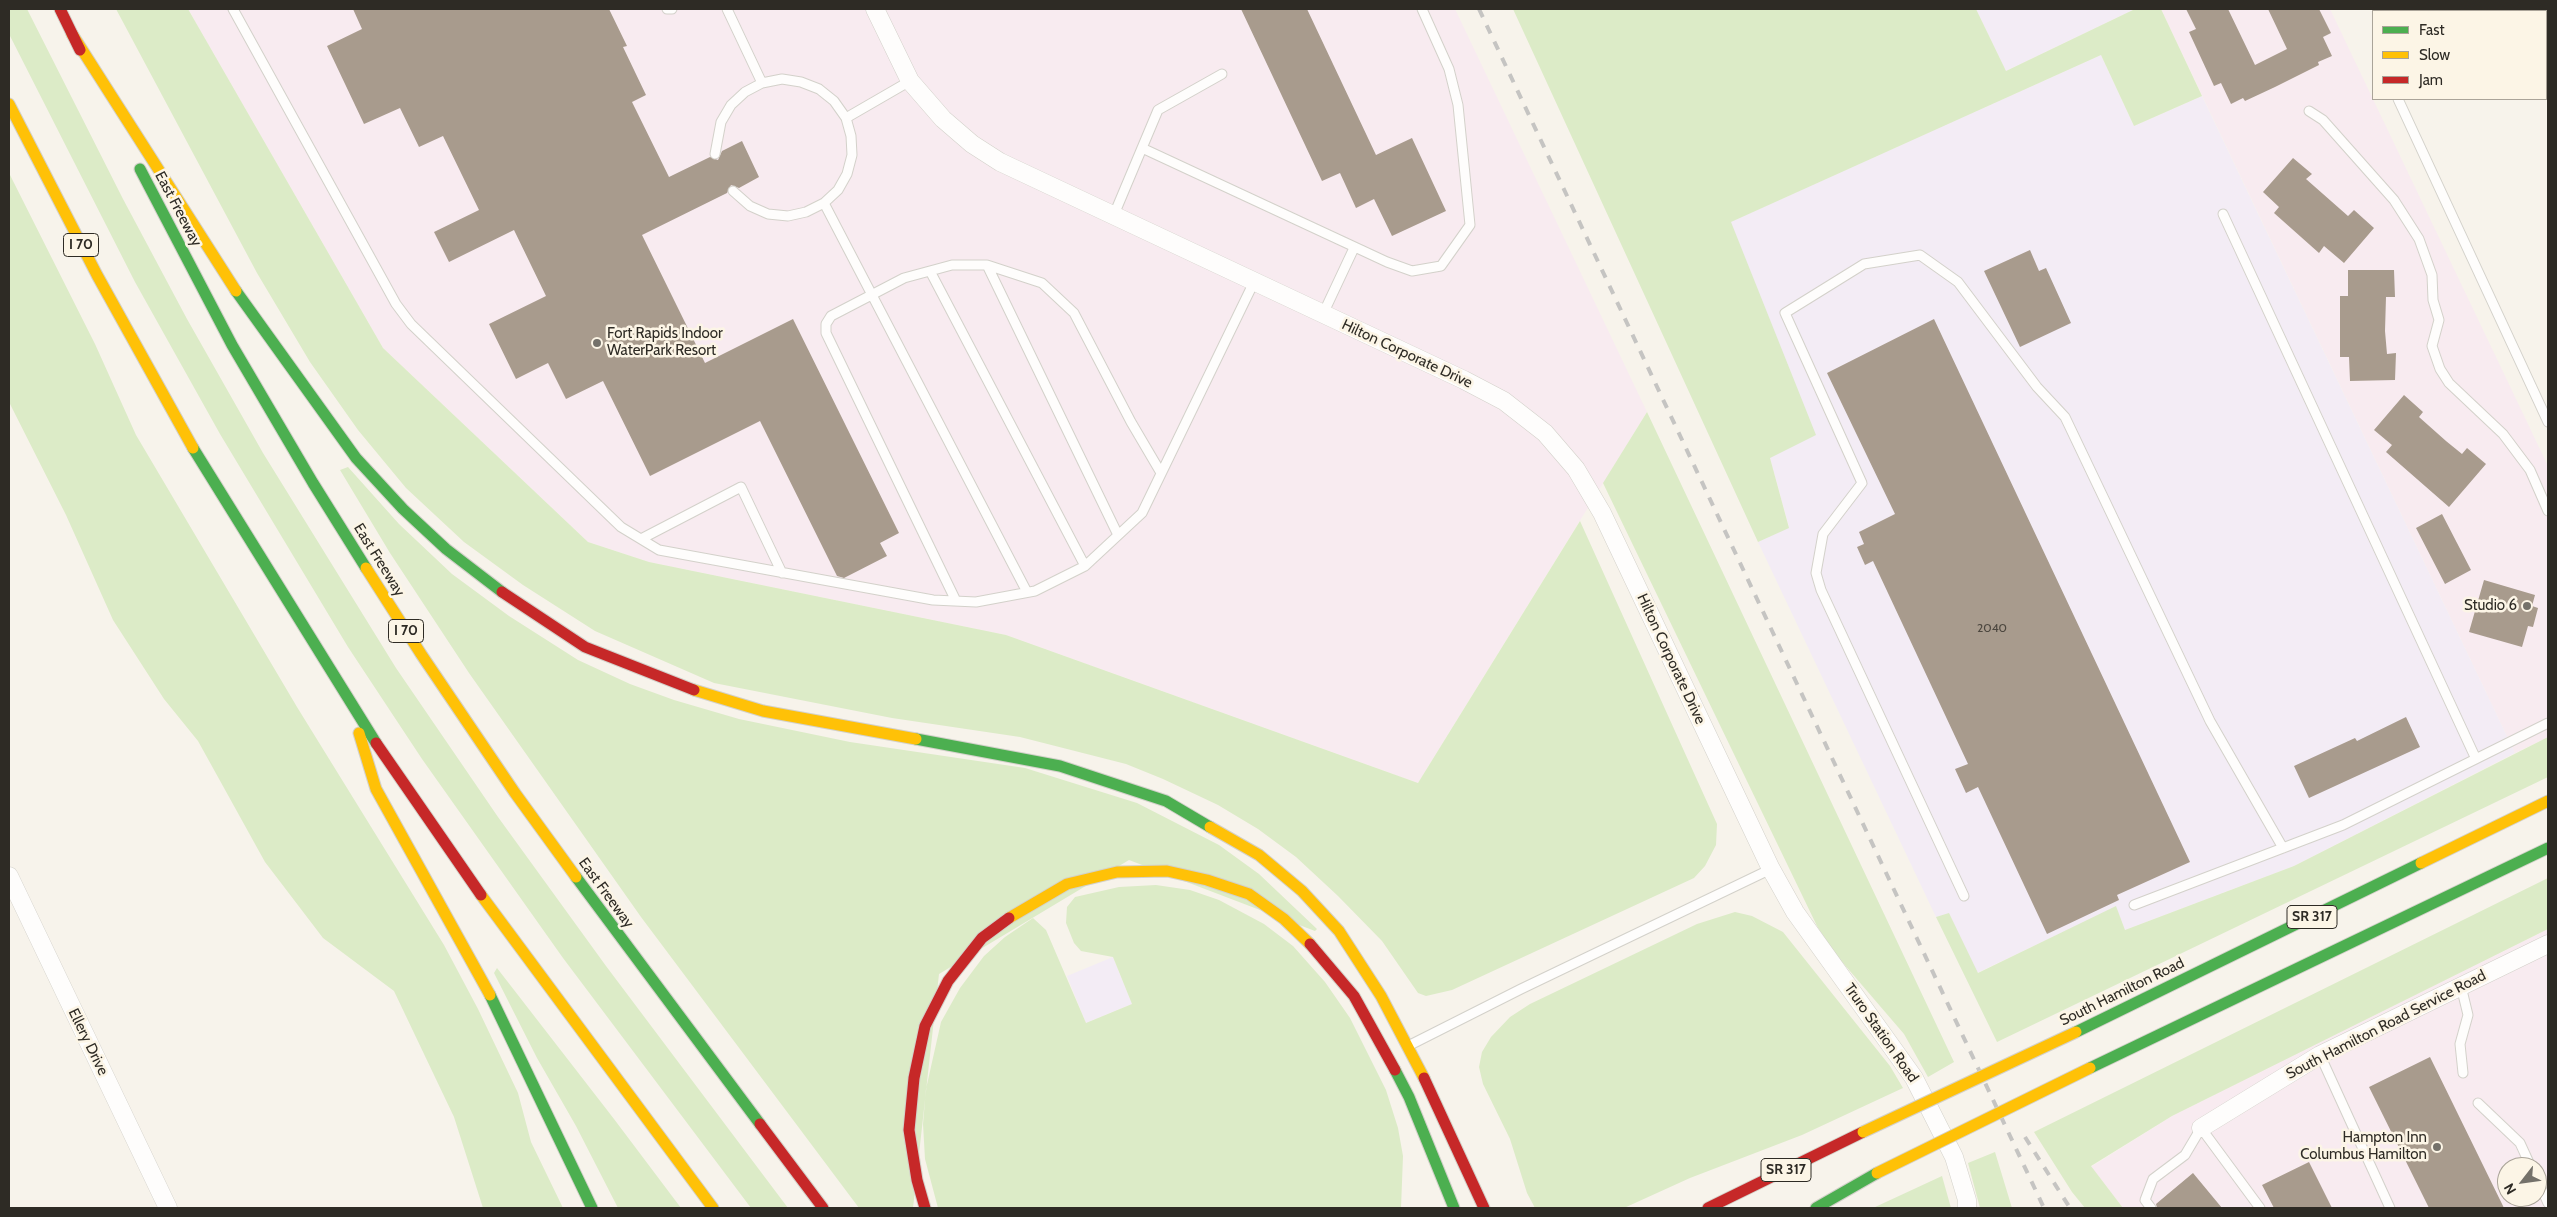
<!DOCTYPE html>
<style>
body{margin:0}
#map{position:relative;width:2557px;height:1217px;overflow:hidden;background:#f7f3eb;font-family:Cabin,sans-serif}
canvas{display:block}
.frame{position:absolute;inset:0;border:10px solid #2e2b25;pointer-events:none}
.legend{position:absolute;left:2372px;top:10px;width:175px;height:90px;box-sizing:border-box;background:#fcf5e6;border:1px solid #aaa499;margin:0;padding:6px 9px;list-style:none;font-size:15px;color:#2e2b25}
.legend li{display:flex;align-items:center;gap:10px;height:25px}
.legend b{width:25px;border:1px solid #aaa499}
.north{position:absolute;left:2497px;top:1157px;width:50px;height:50px;box-sizing:border-box;background:#fcf5e6;border:1px solid #aaa499;border-radius:50%;rotate:240deg;font-size:14px;font-weight:700;line-height:20px;text-align:center;color:#2e2b25}
.north::after{content:'';display:block;margin:auto;width:18px;height:22px;background:#74716a;clip-path:polygon(50% 0,100% 100%,50% 72%,0 100%)}
</style>
<div id="map">
<canvas width="2557" height="1217"></canvas>
<div class="frame"></div>
<ul class="legend">
<li><b style="height:6px;background:#4caf50"></b>Fast</li>
<li><b style="height:6px;background:#ffc107"></b>Slow</li>
<li><b style="height:6px;background:#c62828"></b>Jam</li>
</ul>
<div class="north">N</div>
</div>
<script>
const c = document.querySelector('canvas').getContext('2d');
c.lineJoin = 'round';
function fill(path, color) {
  c.fillStyle = color;
  c.fill(path, 'evenodd');
}
function toPath(rows) {
  const path = new Path2D();
  for (const r of rows) {
    path.moveTo(r[0], r[1]);
    for (let i = 2; i < r.length; i += 2) path.lineTo(r[i], r[i + 1]);
  }
  return path;
}
function strokePath(path, color, width, dash) {
  c.strokeStyle = color;
  c.lineWidth = width;
  c.lineCap = dash ? 'butt' : 'round';
  c.setLineDash(dash || []);
  c.stroke(path);
}
function write(font, color, halo, rows, align = 'center') {
  c.font = font + ' Cabin,sans-serif';
  c.lineWidth = 5;
  c.setLineDash([]);
  c.textBaseline = 'middle';
  c.strokeStyle = halo;
  c.fillStyle = color;
  for (const [text, x, y, turn = 0] of rows) {
    c.save();
    c.translate(x, y);
    c.rotate((+turn || 0) * Math.PI / 180);
    c.textAlign = isNaN(turn) ? turn : align;
    if (halo) c.strokeText(text, 0, 0);
    c.fillText(text, 0, 0);
    c.restore();
  }
}
const commercial = toPath([
 [188,9,1455,9,1647,412,1418,783,1006,635,649,562,588,542,383,348],
 [2161,9,2330,9,2548,466,2548,737,2515,753],
 [2548,929,2548,1208,2123,1208,2091,1167,2172,1116],
 [2507,1167,2537,1167,2537,1197,2507,1197]
]);
const industrial = toPath([
 [1976,9,2135,9,2006,71],
 [2101,55,2134,126,2202,96,2515,753,2294,866,2125,930,2116,907,1977,973,1949,914,1936,917,1758,542,1789,527,1770,458,1730,222],
 [1113,957,1132,1004,1086,1023,1067,976]
]);
const green = toPath([
 [9,9,27,9,123,199,187,319,263,453,396,668,498,817,606,966,788,1208,751,1208,563,958,422,759,348,647,220,434,135,282,9,34],
 [116,9,188,9,383,348,588,542,649,562,1006,635,1418,783,1580,521,1717,824,1716,845,1705,866,1694,878,1627,909,1452,990,1426,996,1418,993,1382,941,1338,896,1296,857,1258,829,1218,805,1163,779,1126,764,1020,737,892,718,714,683,595,631,523,585,464,542,406,488,358,430,310,362,257,273],
 [1513,9,1976,9,2006,71,2135,9,2161,9,2202,96,2134,126,2101,55,1731,222,1816,435,1770,458,1789,528,1758,542],
 [9,173,95,344,136,435,297,707,444,945,478,1009,518,1093,531,1142,563,1208,483,1208,454,1117,394,991,323,938,265,862,198,741,164,699,113,620,66,515,9,402],
 [1647,412,1954,1062,1928,1077,1904,1034,1831,949,1817,926,1603,483],
 [348,467,399,524,452,574,509,616,578,660,630,684,674,700,739,719,850,742,1025,768,1137,803,1219,845,1259,874,1317,929,1315,931,1129,860,939,974,913,1208,859,1208,641,917,469,673,390,553,340,470],
 [2548,737,2548,777,1997,1042,1936,917,1949,913,1978,973,2116,906,2125,930,2294,866],
 [2548,878,2548,929,2172,1116,2091,1166,2123,1208,2085,1208,2072,1192,2034,1132],
 [1156,885,1190,890,1219,900,1264,924,1293,946,1325,982,1350,1018,1386,1090,1398,1128,1403,1156,1401,1208,938,1208,925,1159,923,1124,926,1089,941,1022,960,988,984,956,1005,937,1033,918,1046,930,1086,1023,1132,1004,1113,957,1081,951,1074,943,1066,923,1067,907,1075,897,1119,887],
 [1735,912,1752,916,1783,932,1890,1066,1903,1088,1802,1135,1690,1178,1624,1208,1535,1208,1527,1193,1510,1139,1483,1084,1479,1067,1482,1052,1491,1037,1510,1017,1530,1004,1697,924],
 [497,968,614,1119,681,1208,618,1208,576,1126,537,1058,494,973],
 [1995,1152,2012,1208,1980,1208,1968,1163],
 [1942,1176,1951,1208,1873,1208]
]);
const building = toPath([
 [353,9,609,9,627,46,623,47,646,95,632,102,669,177,710,157,718,160,722,151,742,141,759,177,739,188,731,185,727,193,642,235,705,363,793,319,899,533,880,543,887,556,844,578,837,576,760,421,650,476,603,381,566,399,548,363,516,379,489,324,546,296,514,230,449,262,434,232,479,210,443,136,419,147,400,108,364,124,327,46,362,29],
 [1241,9,1307,9,1376,155,1412,138,1446,211,1392,236,1374,199,1356,208,1340,173,1322,181],
 [2186,9,2228,9,2255,65,2287,49,2268,9,2319,9,2331,33,2323,37,2332,56,2318,62,2319,65,2275,87,2245,101,2243,98,2231,104,2221,83,2214,86,2189,32,2196,29],
 [2293,158,2312,174,2306,179,2348,216,2354,210,2374,228,2344,263,2324,246,2319,253,2274,213,2279,207,2263,192],
 [2030,250,2039,271,2046,268,2071,323,2020,347,1984,271],
 [2348,270,2394,270,2395,297,2386,297,2385,331,2387,354,2396,353,2395,380,2350,381,2349,357,2340,357,2340,296,2348,296],
 [1934,319,2190,862,2117,895,2119,900,2047,934,1978,787,1966,793,1955,769,1968,764,1873,561,1865,565,1857,547,1864,544,1859,532,1895,514,1827,373],
 [2404,395,2423,412,2419,417,2446,441,2462,454,2467,448,2486,464,2449,507,2386,452,2392,445,2374,430],
 [2442,514,2471,570,2445,584,2416,528],
 [2484,580,2535,595,2532,606,2538,608,2533,627,2528,626,2522,647,2469,632],
 [2406,717,2420,747,2309,798,2294,766,2355,738,2357,741],
 [2430,1057,2504,1208,2429,1208,2369,1087],
 [2309,1162,2332,1208,2274,1208,2262,1185],
 [2193,1173,2222,1208,2157,1208,2156,1204]
]);
const lane = toPath([
 [233,9,396,304,411,324,621,527,659,550,933,600,976,602,1035,591,1085,566,1142,513,1254,282],
 [667,9,672,9],
 [727,9,762,83],
 [2522,11,2527,9],
 [2398,99,2548,422],
 [2309,111,2323,120,2394,200,2419,239,2432,275,2433,300,2439,320,2432,346,2440,369,2449,383,2503,434,2530,470,2548,511],
 [846,118,910,81],
 [1142,148,1158,110,1222,74],
 [715,154,721,122,731,105,745,92,762,83,782,79,801,82,819,89,834,101,846,118,851,136,852,155,847,174,838,190,824,203,806,212,788,216,768,214,750,206,733,191],
 [824,203,1027,592],
 [2223,214,2476,759],
 [1113,217,1142,148,1387,262,1412,271,1441,266,1470,225,1458,105,1449,69,1422,9],
 [987,265,1118,535],
 [930,271,1085,566],
 [1323,314,1354,248],
 [641,539,741,487,782,573],
 [956,601,826,333,826,324,831,316,904,278,952,265,987,265,1042,283,1074,313,1131,422,1161,473],
 [1964,896,1821,590,1816,573,1823,534,1862,483,1785,313,1864,264,1920,255,1958,282,2037,387,2065,417,2210,721,2283,848],
 [2134,905,2343,825,2548,723],
 [2461,986,2468,1015,2460,1044,2463,1073],
 [1412,1044,1521,989,1771,869],
 [2320,1055,2390,1208],
 [2478,1103,2520,1143,2531,1167],
 [2537,1179,2548,1203],
 [2151,1208,2145,1200,2153,1179,2185,1155,2201,1128,2260,1208]
]);
const street = toPath([
 [875,9,910,81,943,119,972,144,1000,162,1464,380,1504,401,1545,433,1576,469,1602,513,1771,869,1795,912,1914,1078,1954,1157,1967,1200,1967,1208],
 [9,876,168,1208],
 [2201,1128,2320,1055,2548,944]
]);
const fast = toPath([
 [140,169,232,345,313,483,366,568],
 [236,291,356,458,403,509,446,549,502,592],
 [193,448,376,743],
 [916,739,1060,766,1166,801,1210,827],
 [576,877,760,1124],
 [490,995,592,1208],
 [2076,1032,2421,863],
 [2090,1068,2548,848],
 [1395,1070,1409,1097,1454,1208],
 [1816,1208,1877,1173]
]);
const slow = toPath([
 [72,34,236,291],
 [9,104,97,275,193,448],
 [366,568,421,654,515,793,576,877],
 [694,690,763,711,916,739],
 [359,733,376,789,490,995],
 [1210,827,1259,855,1302,891,1339,931,1381,996,1424,1078],
 [2421,863,2548,801],
 [481,895,713,1208],
 [1009,918,1067,884,1117,872,1167,871,1207,880,1249,894,1284,919,1310,944]
]);
const jam = toPath([
 [60,9,80,50],
 [502,592,585,647,694,690],
 [376,743,481,895],
 [1310,944,1354,996,1395,1070],
 [1424,1078,1484,1208],
 [760,1124,823,1208],
 [925,1208,917,1180,909,1130,914,1078,925,1026,948,981,982,938,1009,918],
 [1708,1208,1863,1132]
]);
const rail = toPath([
 [1479,9,2044,1208],
 [2025,1137,2070,1208]
]);
const slowBridge = toPath([
 [1863,1132,2076,1032],
 [1877,1173,2090,1068]
]);
const markers = [
 [597,343,5,"#74716a"],
 [2527,606,5,"#74716a"],
 [2437,1147,5,"#74716a"]
];
const numberNames = [
 ["2040",1992,628]
];
const shields = [
 [81,245,35],
 [406,631,35],
 [2312,917,50],
 [1786,1170,50]
];
const shieldNames = [
 ["I 70",81,245],
 ["I 70",406,631],
 ["SR 317",2312,917],
 ["SR 317",1786,1170]
];
const streetNames = [
 ["East Freeway",178,209,62],
 ["Hilton Corporate Drive",1407,354,25],
 ["East Freeway",379,560,58],
 ["Hilton Corporate Drive",1671,659,65],
 ["East Freeway",606,893,54],
 ["South Hamilton Road",2122,992,-26],
 ["South Hamilton Road Service Road",2386,1025,-27],
 ["Truro Station Road",1881,1033,55],
 ["Ellery Drive",88,1042,64]
];
const poiNames = [
 ["Fort Rapids Indoor",607,334,"left"],
 ["WaterPark Resort",607,351,"left"],
 ["Studio 6",2517,606],
 ["Hampton Inn",2427,1138],
 ["Columbus Hamilton",2427,1155]
];
fill(commercial, '#f8ebf0');
fill(industrial, '#f3ecf5');
fill(green, '#dcebc7');
fill(building, '#a89b8d');
strokePath(lane, '#d3d1ca', 11);
strokePath(street, '#d3d1ca', 19);
strokePath(fast, '#d3d1ca', 13);
strokePath(slow, '#d3d1ca', 13);
strokePath(jam, '#d3d1ca', 13);
strokePath(lane, '#fefdfc', 9);
strokePath(street, '#fefdfc', 18);
strokePath(fast, '#4caf50', 11);
strokePath(slow, '#ffc107', 11);
strokePath(jam, '#c62828', 11);
strokePath(rail, '#c5c4c2', 4, [9, 9]);
strokePath(slowBridge, '#d3d1ca', 13, []);
strokePath(slowBridge, '#ffc107', 11);
for (const [x, y, r, color] of markers) {
  const dot = new Path2D();
  dot.arc(x, y, r, 0, 2 * Math.PI);
  c.fillStyle = color;
  c.fill(dot);
  strokePath(dot, '#fcf5e6', 2);
}
write('12px', '#4c473f', null, numberNames);
for (const [x, y, w] of shields) {
  const box = new Path2D();
  box.roundRect(x - w / 2, y - 11.5, w, 23, 4);
  c.fillStyle = '#fcf5e6';
  c.fill(box);
  strokePath(box, '#2e2b25', 1);
}
write('bold 14px', '#2e2b25', null, shieldNames);
write('15px', '#2e2b25', '#fcf5e6', streetNames);
write('15px', '#2e2b25', '#fcf5e6', poiNames, 'right');
</script>
